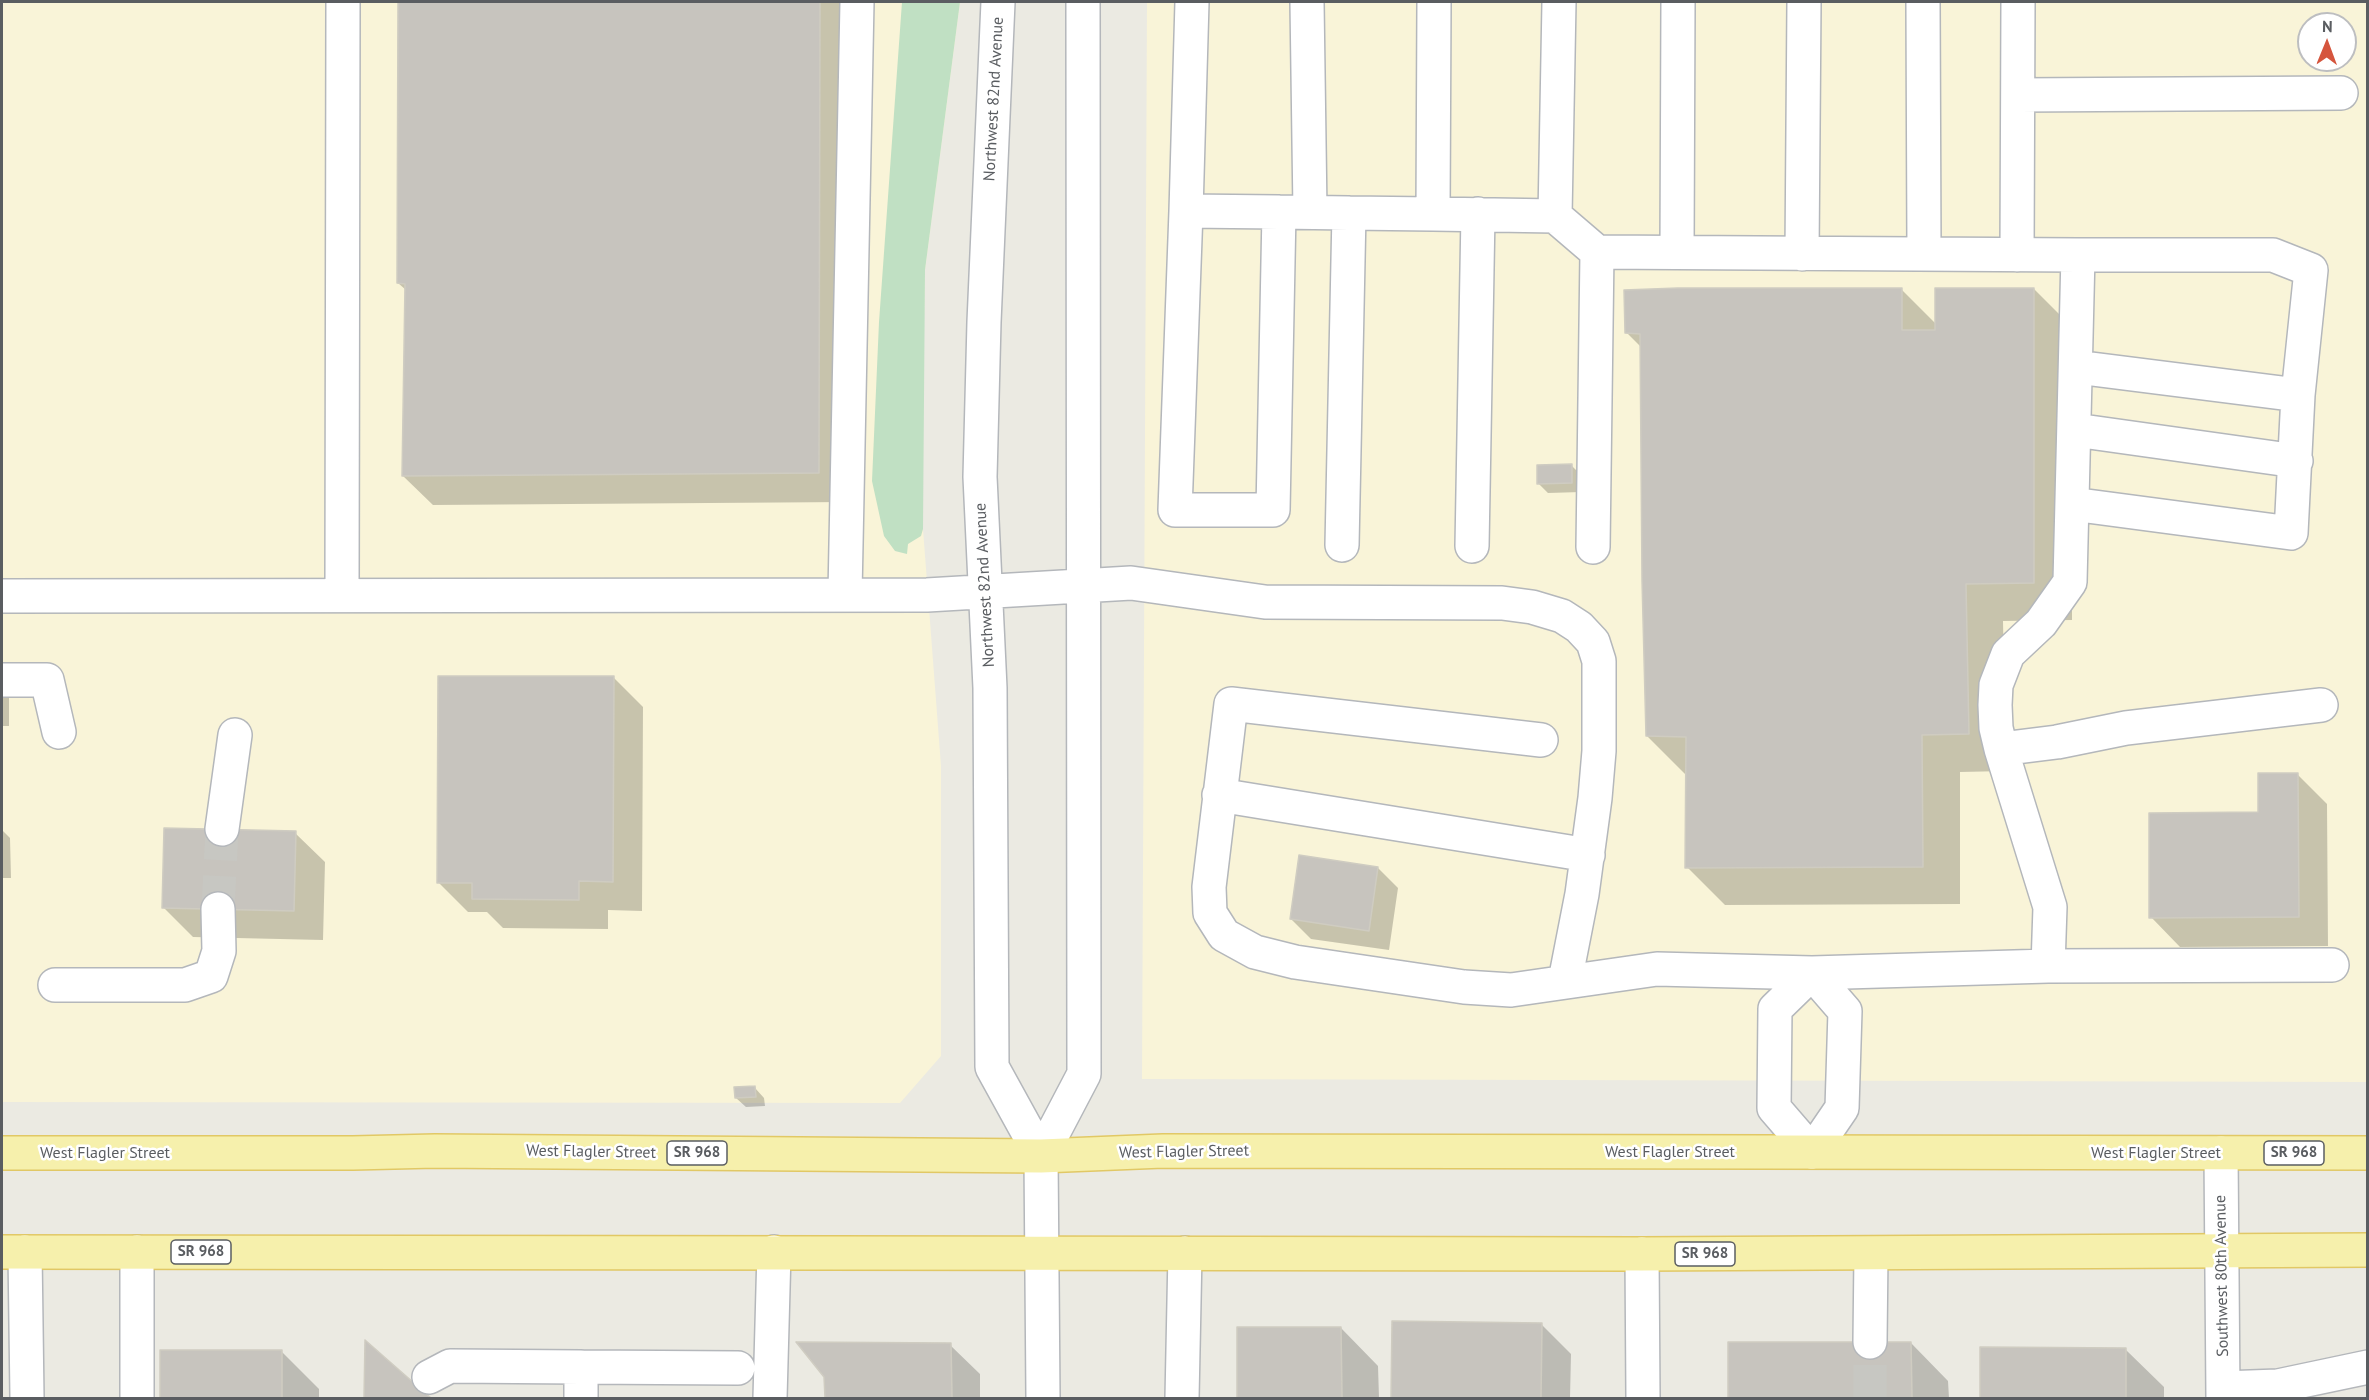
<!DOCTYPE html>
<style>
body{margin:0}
#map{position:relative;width:2369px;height:1400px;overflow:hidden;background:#ebeae2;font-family:"PT Sans",sans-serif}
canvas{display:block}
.frame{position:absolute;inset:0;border:3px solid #5a5d61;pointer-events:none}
.north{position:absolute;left:2297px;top:12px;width:60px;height:60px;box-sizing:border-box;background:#fff;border:2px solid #bdbec0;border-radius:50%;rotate:1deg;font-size:16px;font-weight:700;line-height:24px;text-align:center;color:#5a5d61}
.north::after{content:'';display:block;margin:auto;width:21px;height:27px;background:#d5553d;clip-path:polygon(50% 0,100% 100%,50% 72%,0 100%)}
</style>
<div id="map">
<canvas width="2369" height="1400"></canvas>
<div class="frame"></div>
<div class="north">N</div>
</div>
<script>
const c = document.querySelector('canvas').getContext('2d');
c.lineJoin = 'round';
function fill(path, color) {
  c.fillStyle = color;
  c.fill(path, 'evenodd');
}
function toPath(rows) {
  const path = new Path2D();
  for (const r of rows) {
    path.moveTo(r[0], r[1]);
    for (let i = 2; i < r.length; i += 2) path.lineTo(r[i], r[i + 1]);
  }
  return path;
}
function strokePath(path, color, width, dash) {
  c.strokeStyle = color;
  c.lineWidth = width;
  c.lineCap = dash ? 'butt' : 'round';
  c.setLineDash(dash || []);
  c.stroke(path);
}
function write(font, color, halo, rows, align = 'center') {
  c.font = font + ' "PT Sans",sans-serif';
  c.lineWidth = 5;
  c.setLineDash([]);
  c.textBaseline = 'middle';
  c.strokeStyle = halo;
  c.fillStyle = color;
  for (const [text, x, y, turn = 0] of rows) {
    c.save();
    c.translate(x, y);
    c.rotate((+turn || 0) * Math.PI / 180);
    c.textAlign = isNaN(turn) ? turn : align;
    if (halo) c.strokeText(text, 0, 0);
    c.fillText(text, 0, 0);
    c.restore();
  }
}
const commercial = toPath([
 [2,2,960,2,925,270,923,365,923,529,941,766,941,1056,900,1103,2,1102],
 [1147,2,2367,2,2367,1082,1142,1079],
 [2309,24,2345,24,2345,60,2309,60]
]);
const green = toPath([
 [902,2,960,2,925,270,923,529,921,536,908,544,907,554,895,551,884,536,872,481,879,322]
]);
const shadow = toPath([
 [400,2,849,2,848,502,433,505,403,476,406,290,398,283],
 [1901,289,1936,324,2034,289,2072,327,2072,620,2003,621,2006,771,1960,772,1960,904,1725,905,1687,867,1688,774,1685,774,1647,736,1642,348,1626,332],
 [1571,465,1581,475,1581,492,1548,493,1538,483],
 [2,672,9,680,9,726,2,726],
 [613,677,643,707,642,911,608,910,608,929,503,928,487,912,468,912,439,883],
 [2297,774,2327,804,2328,946,2180,947,2151,917],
 [2,830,10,838,11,878,2,878],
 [295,833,325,862,323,940,193,937,164,908],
 [1378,868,1398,888,1389,950,1311,939,1291,919],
 [755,1088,764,1098,765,1106,746,1107,736,1098],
 [1393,1323,1541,1324,1571,1354,1570,1398,1392,1398],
 [1239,1328,1341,1328,1378,1366,1379,1398,1239,1398],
 [1730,1343,1911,1343,1948,1381,1949,1398,1730,1398],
 [367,1344,429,1398,366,1398],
 [950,1345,980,1374,980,1398,826,1398,826,1376],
 [1982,1349,2126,1350,2164,1387,2164,1398,1982,1398],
 [281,1351,319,1389,319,1398,162,1398,161,1352]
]);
const building = toPath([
 [398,2,820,2,819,473,402,476,405,284,397,283,398,2],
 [1678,288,1902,288,1902,330,1935,330,1935,288,2034,288,2034,583,1966,584,1969,734,1922,735,1923,867,1685,868,1686,737,1646,736,1642,580,1640,334,1625,333,1624,290,1678,288],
 [1572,464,1572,483,1537,484,1537,465,1572,464],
 [438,676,614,676,613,882,579,881,579,900,472,899,472,883,437,883,438,676],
 [2258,773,2298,773,2299,917,2149,918,2149,813,2258,812,2258,773],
 [164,828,296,831,294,911,162,908,164,828],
 [1299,855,1378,867,1369,931,1290,919,1299,855],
 [755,1086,756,1097,735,1098,734,1087,755,1086],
 [1392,1321,1542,1323,1541,1398,1391,1398,1392,1321],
 [1237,1327,1341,1327,1342,1398,1237,1398,1237,1327],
 [365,1340,431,1398,364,1398,365,1340],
 [796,1342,951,1343,952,1398,825,1398,824,1377,796,1342],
 [1728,1342,1911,1342,1912,1398,1728,1398,1728,1342],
 [1980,1347,2126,1348,2126,1398,1980,1398,1980,1347],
 [160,1350,282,1350,282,1398,160,1398,160,1350]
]);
const minorTunnel = toPath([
 [218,909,222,829],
 [1870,1398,1870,1342]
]);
const minor = toPath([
 [998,2,984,322,980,477,990,688,992,1067,1041,1156],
 [1307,2,1310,212],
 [1923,2,1924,254],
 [2019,95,2341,93],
 [1186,211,1192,2],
 [1279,212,1273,510,1175,510,1186,211,1279,212,1349,213,1433,214,1555,216,1597,252],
 [1433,214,1434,2],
 [1555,216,1559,2],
 [1677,252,1678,2],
 [1802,254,1804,2],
 [2017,255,2018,2],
 [2076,367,2298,395],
 [2075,430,2296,461],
 [2072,504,2291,533,2298,395,2311,270,2273,255,2078,255],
 [1342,545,1349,213],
 [1472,546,1478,214],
 [1593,547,1597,252,2078,255,2070,582,2041,623,2008,654,1996,685,1995,705,1996,728,2001,749,2050,907,2048,966],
 [845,593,857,2],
 [342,595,343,2],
 [2,596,927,595,1131,583,1265,602,1502,603,1532,607,1562,616,1579,627,1593,642,1599,661,1599,751,1595,798,1582,894,1565,981],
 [2,680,47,680,59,732],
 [1541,740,1231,704,1209,887,1210,913,1224,935,1255,952,1295,962,1464,987,1511,990,1657,969,1812,973,2048,966,2332,965],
 [2001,749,2057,742,2126,728,2321,705],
 [1219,795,1588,855],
 [222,829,235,735],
 [1812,973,1845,1011,1842,1108,1812,1152,1774,1108,1775,1009,1812,973],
 [55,985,185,985,211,976,219,951,218,909],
 [2221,1153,2223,1398],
 [25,1252,27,1398],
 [1642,1254,1643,1398],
 [1870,1342,1871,1254],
 [581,1367,738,1368],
 [429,1377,450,1366,581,1367,581,1398],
 [2223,1388,2278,1386,2368,1367],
 [137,1398,137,1252],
 [770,1398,774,1252],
 [1043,1398,1041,1156,1084,1074,1083,2],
 [1182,1398,1185,1253]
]);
const major = toPath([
 [2,1153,353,1153,435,1151,1041,1156,1163,1151,2368,1153],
 [2,1252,1642,1254,2368,1250]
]);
const shields = [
 [697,1153,60],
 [2294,1153,60],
 [201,1252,60],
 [1705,1254,60]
];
const shieldNames = [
 ["SR 968",697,1153],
 ["SR 968",2294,1153],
 ["SR 968",201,1252],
 ["SR 968",1705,1254]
];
const streetNames = [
 ["Northwest 82nd Avenue",994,99,-87],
 ["Northwest 82nd Avenue",985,585,-93],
 ["West Flagler Street",591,1152,1],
 ["West Flagler Street",1184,1152,-1],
 ["West Flagler Street",1670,1152],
 ["West Flagler Street",105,1153],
 ["West Flagler Street",2156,1153],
 ["Southwest 80th Avenue",2222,1276,-91]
];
fill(commercial, '#f9f4d8');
fill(green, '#c0e0c3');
fill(shadow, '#0003');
fill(building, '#c7c4be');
strokePath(building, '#cfccc1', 1.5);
strokePath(minorTunnel, '#c7c7c2', 33, [33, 16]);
strokePath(minor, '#b4b7bb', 36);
strokePath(major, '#e1c865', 36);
strokePath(minor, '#fff', 33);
strokePath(major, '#f6f0ac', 33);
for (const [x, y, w] of shields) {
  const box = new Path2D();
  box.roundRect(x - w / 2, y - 12, w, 24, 4.5);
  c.fillStyle = '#fff';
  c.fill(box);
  strokePath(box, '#5a5d61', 1.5);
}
write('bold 15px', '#5a5d61', null, shieldNames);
write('16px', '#5a5d61', '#fff', streetNames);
</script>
